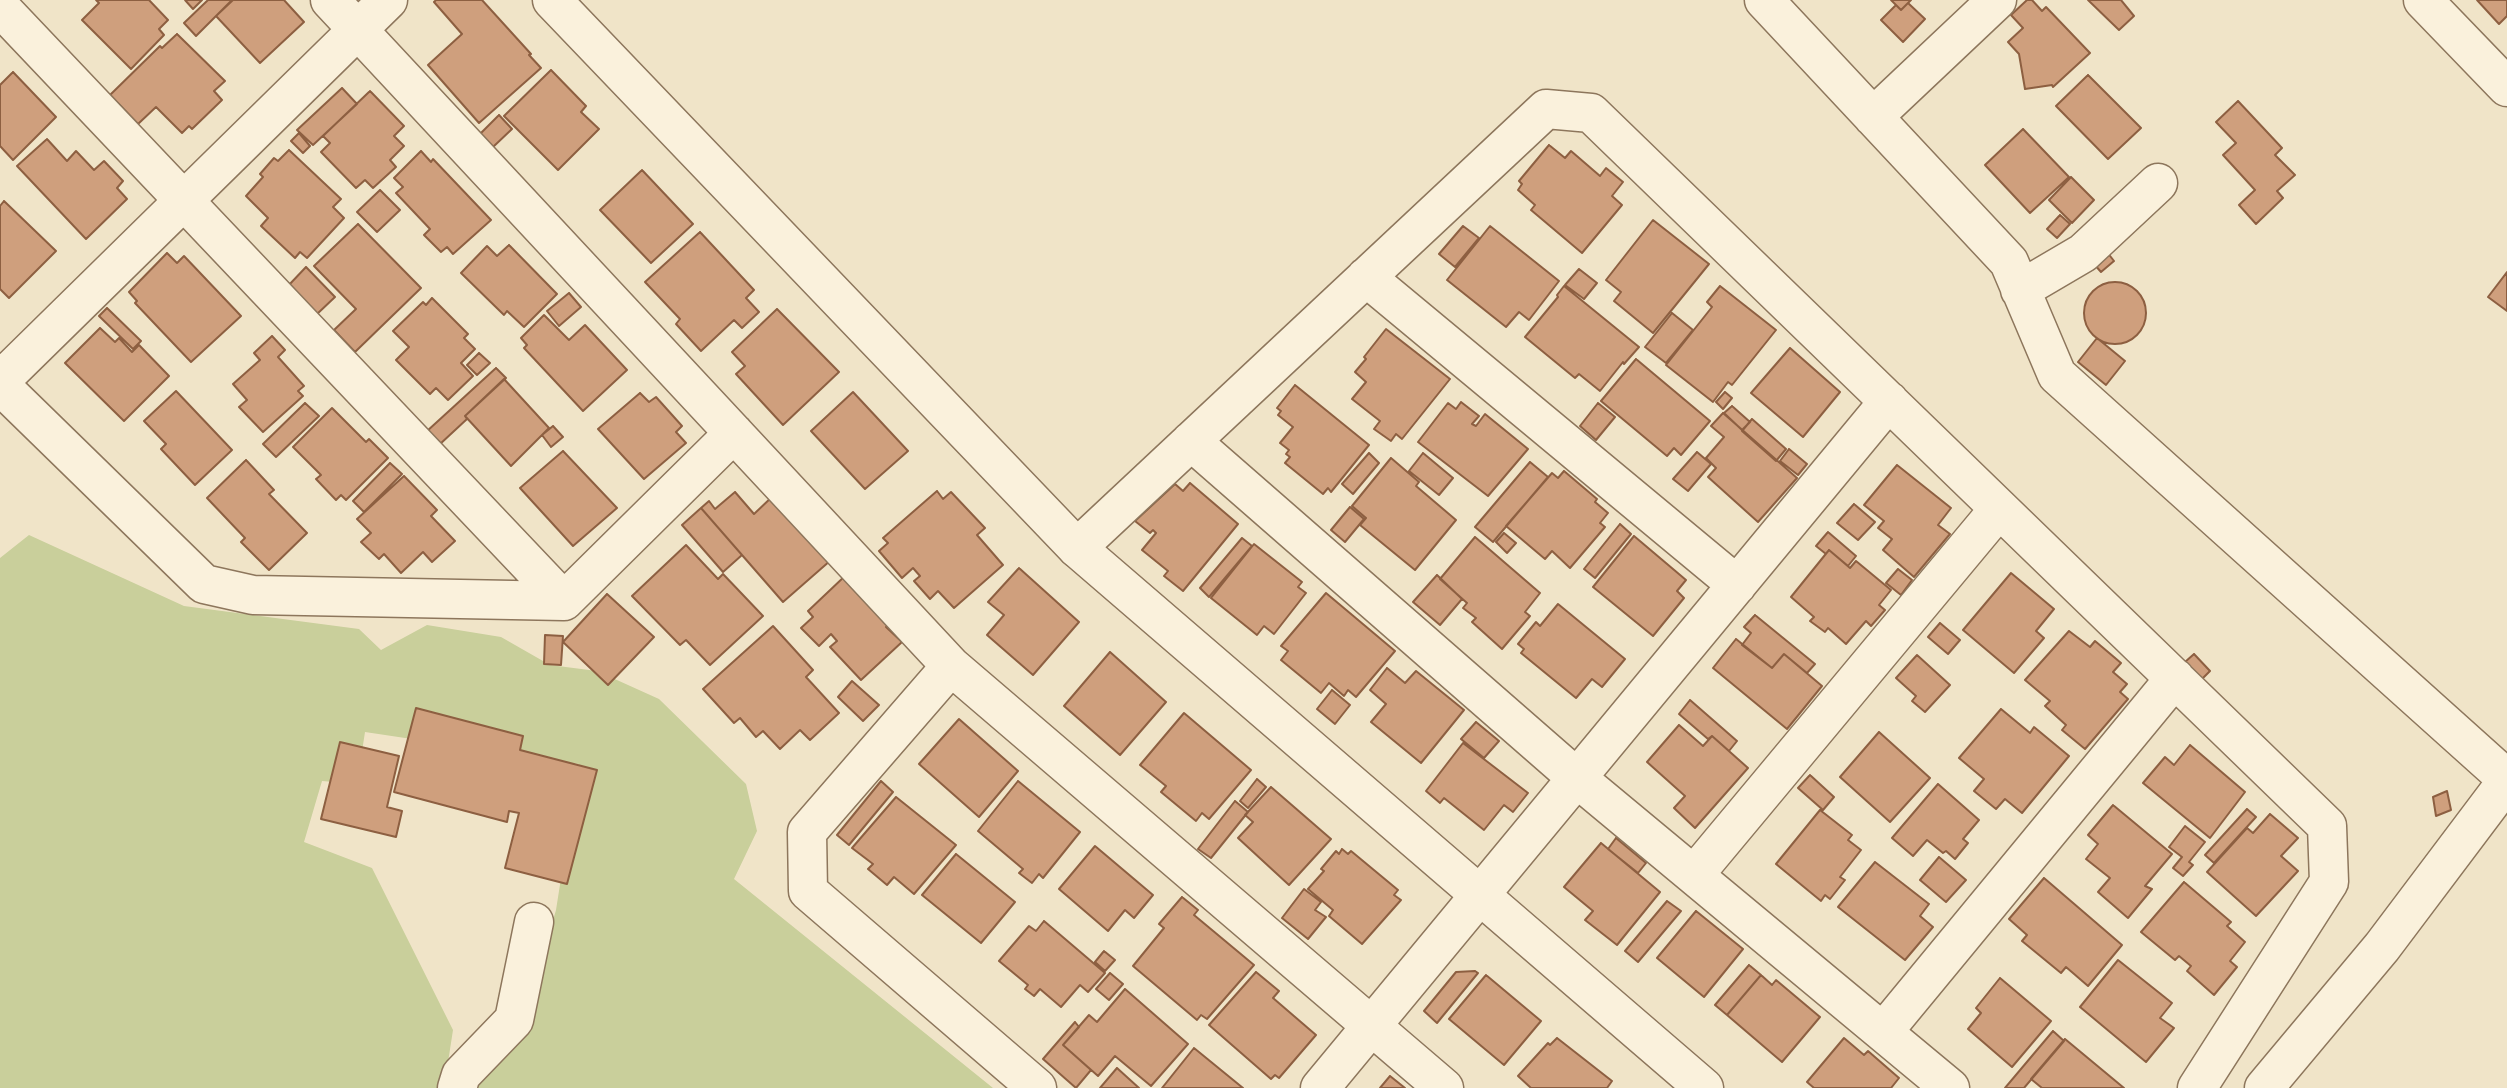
<!DOCTYPE html>
<style>
body{margin:0}
canvas{display:block;background:#f0e4c8}
</style>
<canvas width="2507" height="1088"></canvas>
<script>
const c = document.querySelector('canvas').getContext('2d');
c.lineJoin = 'round';
function fill(path, color) {
  c.fillStyle = color;
  c.fill(path, 'evenodd');
}
function toPath(rows) {
  const path = new Path2D();
  for (const r of rows) {
    if (r.length === 3) {
      path.moveTo(r[0] + r[2], r[1]);
      path.arc(r[0], r[1], r[2], 0, 2 * Math.PI);
      continue;
    }
    path.moveTo(r[0], r[1]);
    for (let i = 2; i < r.length; i += 2) path.lineTo(r[i], r[i + 1]);
  }
  return path;
}
function strokePath(path, color, width, dash) {
  c.strokeStyle = color;
  c.lineWidth = width;
  c.lineCap = dash ? 'butt' : 'round';
  c.setLineDash(dash || []);
  c.stroke(path);
}
const green = toPath([
 [29,535,184,606,359,629,381,650,427,625,501,637,550,665,597,671,659,699,746,784,757,831,734,879,993,1088,477,1088,511,1043,532,992,556,910,579,764,365,732,357,784,322,781,304,842,372,868,453,1030,444,1088,0,1088,0,558]
]);
const building = toPath([
 [96,0,149,0,168,20,159,29,164,35,131,69,82,20,99,3,96,0],
 [185,0,202,0,193,9,185,0],
 [208,0,232,0,196,36,184,23,208,0],
 [233,0,284,0,304,22,260,63,216,16,233,0],
 [436,0,482,0,531,54,529,55,541,68,479,123,428,65,462,34,434,2,436,0],
 [1891,0,1911,0,1901,10,1891,0],
 [2027,0,2032,0,2042,11,2046,7,2090,53,2053,87,2052,85,2025,89,2019,54,2008,42,2023,28,2011,15,2027,0],
 [2088,0,2121,0,2134,16,2119,30,2088,0],
 [2477,0,2507,0,2507,16,2499,24,2477,0],
 [1908,3,1925,19,1903,42,1881,20,1896,5,1901,10,1908,3],
 [177,34,225,81,214,91,222,100,192,129,189,126,182,133,156,107,138,124,110,95,160,46,162,48,177,34],
 [551,70,586,106,581,112,599,129,558,170,504,116,551,70],
 [13,72,56,117,13,160,0,146,0,85,13,72],
 [2088,75,2141,128,2108,159,2056,106,2088,75],
 [342,88,357,104,313,145,297,130,342,88],
 [370,91,404,126,394,136,404,146,390,160,396,167,373,188,365,180,356,188,321,152,330,143,323,136,370,91],
 [2238,101,2282,148,2275,155,2295,175,2277,191,2283,198,2256,224,2239,205,2255,190,2223,155,2236,143,2216,122,2238,101],
 [499,115,512,129,493,147,480,134,499,115],
 [2023,129,2069,177,2030,213,1985,165,2023,129],
 [299,133,310,146,303,153,291,141,299,133],
 [47,139,67,161,76,151,94,170,104,161,123,181,117,188,127,199,86,239,17,166,47,139],
 [1549,145,1565,158,1571,151,1600,176,1606,168,1623,182,1612,196,1622,205,1582,253,1531,210,1535,205,1518,190,1522,184,1519,181,1549,145],
 [289,150,341,199,333,207,344,218,307,258,300,252,295,258,261,226,268,218,246,196,263,177,260,174,274,158,278,161,289,150],
 [421,151,431,162,433,159,491,220,453,254,447,247,441,252,424,235,430,229,396,193,403,187,394,178,421,151],
 [642,170,693,224,651,263,600,210,642,170],
 [2071,177,2094,200,2072,223,2049,200,2071,177],
 [380,190,400,210,377,232,357,212,380,190],
 [4,201,56,251,9,298,0,289,0,206,4,201],
 [2060,215,2070,224,2057,238,2047,229,2060,215],
 [1653,220,1709,264,1653,333,1614,301,1621,292,1606,280,1653,220],
 [358,224,421,288,355,352,334,330,356,309,314,266,358,224],
 [1463,226,1479,238,1455,267,1439,254,1463,226],
 [1490,226,1559,281,1529,320,1519,312,1506,327,1447,280,1490,226],
 [700,232,754,290,746,298,759,312,742,328,734,320,701,351,676,324,680,319,645,282,700,232],
 [509,245,557,294,524,327,507,311,504,315,461,273,487,246,497,256,509,245],
 [2107,252,2114,261,2101,272,2094,264,2107,252],
 [167,253,177,263,184,256,241,316,191,362,135,303,137,301,129,292,167,253],
 [306,267,335,297,316,315,288,286,306,267],
 [1579,269,1597,283,1584,299,1565,285,1579,269],
 [2507,272,2507,311,2488,297,2507,272],
 [2115,313,31],
 [1564,286,1639,347,1624,364,1623,362,1600,391,1579,374,1575,378,1525,337,1558,297,1557,295,1564,286],
 [1720,286,1776,330,1732,385,1728,382,1713,402,1666,365,1712,307,1707,302,1720,286],
 [569,293,581,307,559,326,547,311,569,293],
 [432,298,468,334,464,338,475,349,461,363,473,376,448,400,436,388,430,394,396,360,409,347,393,331,423,302,426,305,432,298],
 [107,308,141,341,133,349,99,316,107,308],
 [777,309,839,372,783,425,736,374,745,366,732,352,777,309],
 [1672,313,1693,330,1666,363,1645,347,1672,313],
 [544,315,569,340,585,325,627,370,583,411,524,348,527,345,521,338,544,315],
 [100,328,115,342,119,338,132,352,139,345,169,376,124,421,65,363,100,328],
 [1386,329,1450,379,1402,439,1396,434,1391,441,1374,429,1380,421,1352,399,1366,382,1355,372,1366,359,1364,357,1386,329],
 [272,336,285,350,278,357,304,386,298,391,303,396,263,432,239,407,247,400,233,384,260,360,254,353,272,336],
 [2097,338,2125,361,2106,385,2078,362,2097,338],
 [1790,348,1840,392,1803,437,1751,393,1790,348],
 [479,353,490,363,477,375,467,365,479,353],
 [1636,359,1710,421,1681,455,1674,448,1667,456,1601,401,1636,359],
 [496,368,506,378,465,416,467,419,439,445,426,432,496,368],
 [504,379,549,428,511,466,465,416,504,379],
 [1295,385,1369,445,1331,492,1328,488,1323,494,1285,463,1290,457,1286,454,1289,450,1280,443,1293,427,1278,415,1281,411,1277,408,1295,385],
 [176,391,232,450,195,485,161,449,166,444,144,421,176,391],
 [853,392,908,451,865,489,811,431,853,392],
 [1725,392,1732,398,1723,409,1716,402,1725,392],
 [640,393,649,402,656,397,682,426,676,432,686,443,644,479,598,429,640,393],
 [1461,402,1479,416,1472,424,1476,426,1485,414,1528,449,1488,496,1418,442,1448,403,1456,409,1461,402],
 [305,403,319,416,276,457,263,444,305,403],
 [1598,403,1615,417,1596,440,1580,426,1598,403],
 [1732,406,1750,422,1742,430,1724,413,1732,406],
 [332,408,366,442,369,439,388,458,346,500,341,495,336,500,316,479,321,475,293,447,332,408],
 [1723,413,1797,478,1758,522,1708,477,1716,468,1706,458,1724,437,1711,426,1723,413],
 [1752,419,1786,449,1776,461,1742,431,1752,419],
 [553,426,563,437,551,447,542,435,553,426],
 [1789,449,1807,464,1798,475,1780,461,1789,449],
 [563,451,617,508,573,546,520,488,563,451],
 [1697,452,1711,464,1688,491,1673,479,1697,452],
 [1369,453,1379,463,1353,494,1342,484,1369,453],
 [1423,453,1453,478,1439,495,1409,471,1423,453],
 [1391,458,1419,482,1416,486,1456,520,1415,570,1360,525,1366,518,1352,506,1391,458],
 [246,460,274,490,269,494,307,533,269,570,241,542,245,538,207,498,246,460],
 [1530,462,1548,477,1493,542,1475,527,1530,462],
 [390,463,402,474,364,512,353,501,390,463],
 [1897,465,1951,508,1938,525,1950,534,1914,577,1883,550,1892,539,1878,528,1884,521,1864,505,1897,465],
 [1564,471,1597,499,1595,502,1608,513,1600,523,1605,527,1570,568,1552,551,1545,559,1506,526,1552,473,1558,478,1564,471],
 [404,476,437,510,431,516,455,541,432,562,423,552,401,573,384,554,379,559,361,542,371,533,357,519,404,476],
 [1190,483,1238,524,1183,591,1164,576,1168,571,1142,550,1156,533,1153,530,1150,533,1135,521,1175,484,1183,491,1190,483],
 [937,491,943,499,951,492,985,528,977,535,1003,565,954,608,938,591,930,599,914,581,920,576,913,568,902,578,879,551,888,543,883,538,937,491],
 [735,492,754,514,774,495,831,560,783,602,701,508,709,501,715,509,735,492],
 [1854,504,1875,522,1858,540,1837,523,1854,504],
 [1350,507,1364,519,1345,542,1331,530,1350,507],
 [701,508,742,555,723,572,682,525,701,508],
 [1620,524,1631,534,1595,578,1584,569,1620,524],
 [1828,532,1856,556,1848,566,1829,550,1826,554,1816,546,1828,532],
 [1504,533,1516,543,1507,553,1496,542,1504,533],
 [1634,536,1686,580,1677,591,1684,598,1653,636,1593,587,1634,536],
 [1475,537,1540,593,1525,612,1530,616,1502,649,1472,622,1476,618,1463,608,1467,603,1440,579,1475,537],
 [1242,538,1252,546,1209,597,1200,588,1242,538],
 [1254,544,1302,582,1298,587,1306,593,1274,634,1264,626,1257,635,1211,598,1254,544],
 [686,545,718,579,723,574,763,616,710,665,686,640,680,645,632,596,686,545],
 [1829,550,1850,568,1856,561,1891,590,1879,605,1885,610,1871,626,1866,621,1846,644,1828,628,1825,632,1810,621,1814,617,1791,597,1829,550],
 [1019,568,1079,622,1033,675,987,635,1004,615,988,602,1019,568],
 [1898,569,1912,580,1901,595,1886,583,1898,569],
 [2011,573,2054,609,2036,631,2044,638,2014,673,1963,630,2011,573],
 [846,575,891,623,886,627,902,642,861,680,830,647,837,641,831,634,819,646,801,628,813,617,808,611,846,575],
 [1437,575,1462,599,1440,625,1413,602,1437,575],
 [1326,593,1395,651,1356,697,1348,690,1344,696,1329,683,1321,693,1281,660,1288,651,1281,646,1326,593],
 [607,594,654,637,608,685,563,642,607,594],
 [1558,604,1625,659,1602,687,1592,679,1576,698,1521,653,1524,649,1518,644,1536,622,1540,626,1558,604],
 [1755,615,1815,664,1807,673,1784,654,1772,668,1742,645,1751,633,1744,627,1755,615],
 [1940,623,1960,640,1948,654,1928,637,1940,623],
 [773,626,813,670,806,677,839,713,810,740,800,730,780,749,763,731,756,737,740,718,734,723,703,689,773,626],
 [2069,631,2090,647,2095,641,2121,663,2113,672,2127,684,2120,692,2128,699,2085,749,2062,730,2066,725,2045,706,2050,701,2025,680,2069,631],
 [545,635,563,636,561,665,544,664,545,635],
 [1736,639,1772,668,1784,654,1822,686,1787,729,1713,668,1736,639],
 [1110,652,1166,702,1120,755,1064,706,1110,652],
 [2194,654,2210,671,2202,679,2185,662,2194,654],
 [1917,655,1950,685,1925,712,1912,701,1916,696,1896,678,1917,655],
 [1387,668,1405,683,1416,671,1464,710,1421,763,1371,722,1386,704,1370,690,1387,668],
 [852,681,879,705,863,721,838,697,852,681],
 [1332,690,1350,705,1335,724,1317,709,1332,690],
 [1690,700,1737,741,1729,751,1712,736,1708,739,1679,714,1690,700],
 [416,708,523,736,520,750,597,770,567,884,505,868,519,813,509,811,507,822,394,792,416,708],
 [2001,709,2030,733,2034,727,2069,756,2022,813,2005,799,1996,809,1974,791,1984,779,1959,758,2001,709],
 [1184,713,1251,770,1209,819,1202,813,1196,821,1161,792,1166,786,1140,765,1184,713],
 [959,719,1018,771,979,817,919,764,959,719],
 [1476,722,1499,741,1484,758,1461,739,1476,722],
 [1679,725,1703,746,1712,736,1748,768,1695,828,1674,808,1685,796,1647,762,1679,725],
 [1879,732,1930,778,1890,822,1840,777,1879,732],
 [340,742,399,756,387,807,402,811,396,837,321,819,340,742],
 [1463,743,1528,793,1513,812,1504,805,1484,830,1444,798,1440,803,1426,791,1463,743],
 [2190,745,2245,792,2210,838,2143,783,2165,757,2174,765,2190,745],
 [1810,775,1834,797,1823,810,1798,788,1810,775],
 [1257,779,1266,787,1248,808,1240,801,1257,779],
 [881,781,893,792,849,845,837,835,881,781],
 [1018,781,1080,832,1043,878,1039,874,1032,883,1019,873,1023,869,978,831,1018,781],
 [1938,784,1979,820,1963,839,1968,843,1955,859,1946,851,1943,853,1927,840,1913,856,1892,838,1938,784],
 [1271,787,1331,839,1289,885,1238,838,1253,822,1245,815,1271,787],
 [2447,791,2451,810,2436,816,2433,797,2447,791],
 [896,797,956,845,914,894,894,877,887,885,868,869,873,864,852,848,896,797],
 [1235,801,1248,812,1211,858,1198,849,1235,801],
 [2113,805,2172,854,2145,886,2152,889,2128,918,2098,892,2110,878,2086,859,2098,844,2088,835,2113,805],
 [2247,809,2256,817,2214,863,2205,855,2247,809],
 [1820,810,1852,835,1848,840,1861,850,1840,877,1845,880,1830,899,1825,895,1821,901,1776,864,1820,810],
 [2270,814,2298,838,2281,856,2298,871,2256,916,2207,872,2247,828,2253,833,2270,814],
 [2185,826,2205,842,2189,862,2193,865,2183,876,2173,868,2182,857,2169,847,2185,826],
 [1616,838,1646,863,1638,873,1608,849,1616,838],
 [1601,843,1660,892,1617,945,1585,920,1593,911,1564,887,1601,843],
 [1095,846,1153,895,1134,918,1125,910,1108,931,1059,889,1095,846],
 [1342,849,1348,854,1351,851,1398,890,1394,895,1401,900,1362,944,1329,916,1333,910,1308,889,1324,871,1321,869,1336,851,1339,854,1342,849],
 [956,854,1015,902,981,943,922,895,956,854],
 [1939,857,1966,880,1946,902,1920,880,1939,857],
 [1875,862,1929,904,1920,916,1933,927,1905,960,1838,907,1875,862],
 [2044,878,2122,945,2088,986,2066,967,2061,973,2022,941,2027,935,2009,919,2044,878],
 [2184,882,2231,922,2227,926,2245,942,2230,961,2237,967,2214,995,2187,971,2191,966,2179,956,2175,960,2141,932,2184,882],
 [1304,889,1321,902,1315,910,1326,917,1308,939,1282,918,1304,889],
 [1182,897,1198,910,1194,915,1254,965,1207,1019,1201,1015,1197,1020,1133,966,1164,928,1159,924,1182,897],
 [1667,901,1681,911,1638,962,1625,951,1667,901],
 [1696,911,1743,949,1704,997,1657,958,1696,911],
 [1044,921,1105,973,1088,992,1080,985,1061,1007,1040,989,1034,996,1025,989,1028,985,999,961,1029,926,1036,931,1044,921],
 [1104,951,1115,960,1105,971,1095,962,1104,951],
 [2118,960,2172,1003,2160,1018,2174,1028,2146,1062,2080,1007,2118,960],
 [1749,965,1761,975,1727,1015,1715,1005,1749,965],
 [1475,971,1478,973,1437,1023,1424,1011,1456,972,1475,971],
 [1256,972,1279,991,1273,998,1316,1035,1279,1078,1275,1075,1271,1079,1209,1025,1256,972],
 [1110,973,1123,984,1109,1000,1096,989,1110,973],
 [1486,975,1541,1021,1504,1065,1449,1019,1486,975],
 [1761,975,1772,985,1776,980,1820,1017,1782,1062,1727,1015,1761,975],
 [2000,978,2051,1021,2012,1067,1968,1029,1981,1013,1976,1008,2000,978],
 [1125,989,1188,1044,1151,1086,1115,1056,1098,1076,1063,1045,1089,1015,1097,1022,1125,989],
 [1075,1022,1079,1027,1063,1045,1091,1070,1076,1088,1043,1059,1075,1022],
 [2053,1031,2064,1041,2024,1088,2005,1088,2053,1031],
 [1557,1038,1612,1081,1607,1088,1531,1088,1518,1076,1548,1043,1550,1045,1557,1038],
 [1844,1038,1864,1055,1868,1051,1899,1078,1891,1088,1814,1088,1807,1082,1844,1038],
 [2065,1039,2124,1088,2042,1088,2031,1079,2065,1039],
 [1194,1048,1243,1088,1162,1088,1194,1048],
 [1117,1068,1139,1088,1100,1088,1117,1068],
 [1390,1076,1405,1088,1380,1088,1390,1076]
]);
const minor = toPath([
 [330,0,951,666,1444,1088],
 [1764,0,2009,262,2057,375,2507,779],
 [2423,0,2507,87],
 [0,7,564,601],
 [1873,117,1997,0],
 [1366,277,1737,585],
 [2020,290,2083,253,2158,183],
 [0,381,388,0],
 [0,385,204,584,253,595,564,601,734,433],
 [1191,441,1578,779,1950,1088],
 [1077,548,1546,109,1591,113,2327,826,2329,882,2197,1088],
 [951,666,807,832,808,891,1037,1088],
 [1694,875,1999,509],
 [1883,1032,2175,678],
 [457,1088,461,1075,514,1020,534,922],
 [1320,1088,1889,401],
 [2264,1088,2382,947,2507,781]
]);
const tertiary = toPath([
 [552,0,1077,548,1704,1088]
]);
fill(green, '#c9cf9b');
fill(building, '#cf9f7d');
strokePath(building, '#8d5f41', 2);
strokePath(minor, '#8d765c', 41);
strokePath(tertiary, '#8d765c', 41);
strokePath(minor, '#faf1dc', 38);
strokePath(tertiary, '#faf1dc', 38);
</script>
